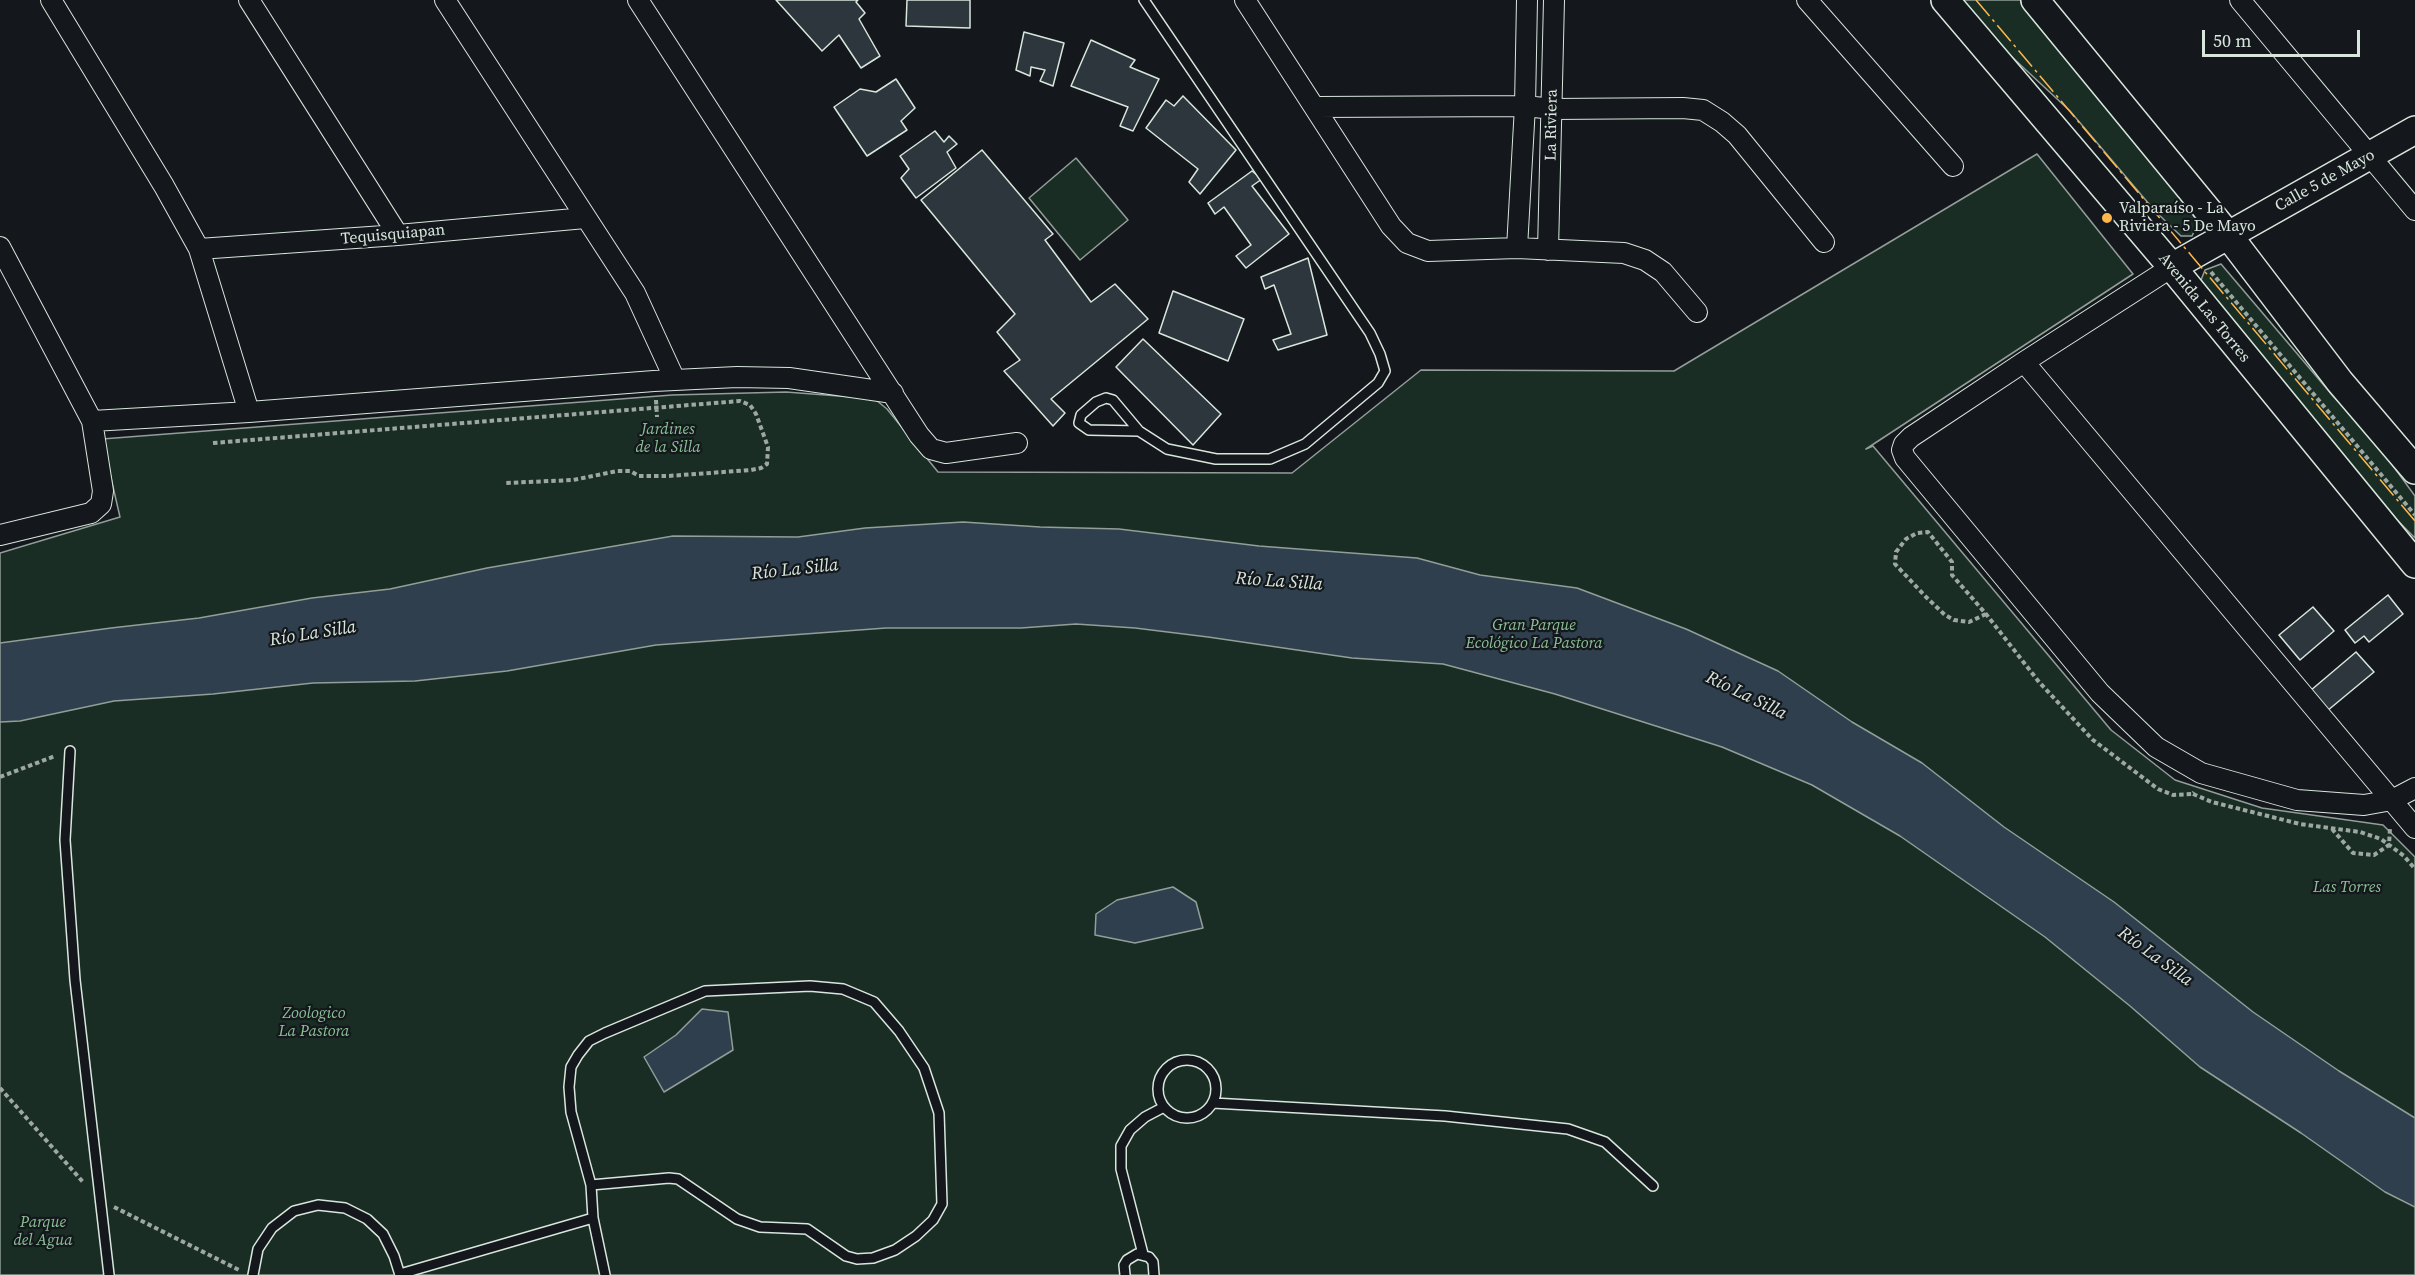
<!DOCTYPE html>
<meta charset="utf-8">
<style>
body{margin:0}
#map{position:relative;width:2415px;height:1275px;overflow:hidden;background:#14181c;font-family:"Source Serif 4",serif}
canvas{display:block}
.scale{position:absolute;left:2202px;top:30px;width:158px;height:27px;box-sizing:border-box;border:3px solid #d8e6dc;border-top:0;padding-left:8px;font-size:18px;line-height:21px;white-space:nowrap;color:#d8e6dc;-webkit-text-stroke:4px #14181c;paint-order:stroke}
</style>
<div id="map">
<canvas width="2415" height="1275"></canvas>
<div class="scale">50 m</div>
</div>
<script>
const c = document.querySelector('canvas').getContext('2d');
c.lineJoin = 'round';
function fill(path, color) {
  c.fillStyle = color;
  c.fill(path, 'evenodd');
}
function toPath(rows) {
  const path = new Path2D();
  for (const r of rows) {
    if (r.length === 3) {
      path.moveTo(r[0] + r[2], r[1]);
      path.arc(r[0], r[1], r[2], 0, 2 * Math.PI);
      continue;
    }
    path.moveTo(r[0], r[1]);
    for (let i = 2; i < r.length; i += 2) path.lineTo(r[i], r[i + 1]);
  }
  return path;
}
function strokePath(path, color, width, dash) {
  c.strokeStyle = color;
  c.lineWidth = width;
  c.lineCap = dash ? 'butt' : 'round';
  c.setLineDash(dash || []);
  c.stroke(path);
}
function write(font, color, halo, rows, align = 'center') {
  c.font = font + ' "Source Serif 4",serif';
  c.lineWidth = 4.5;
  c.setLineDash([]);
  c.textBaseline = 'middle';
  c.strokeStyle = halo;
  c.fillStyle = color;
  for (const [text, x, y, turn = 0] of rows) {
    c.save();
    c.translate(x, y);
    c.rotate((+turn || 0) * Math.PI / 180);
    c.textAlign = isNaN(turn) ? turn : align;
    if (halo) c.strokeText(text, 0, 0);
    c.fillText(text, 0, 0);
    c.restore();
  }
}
const green = toPath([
 [1960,0,2020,0,2185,201,2198,223,2192,236,2181,236,2155,211,2070,111,1998,44,1960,0],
 [2037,154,2133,274,1866,449,1873,446,2111,730,2175,780,2262,808,2383,825,2415,857,2415,1275,0,1275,0,553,120,517,102,439,672,395,786,392,865,398,876,400,887,409,938,472,1292,473,1421,370,1674,371,2037,154],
 [1076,158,1128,220,1080,260,1029,198,1076,158],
 [2221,264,2333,396,2367,430,2415,496,2415,538,2397,520,2207,291,2201,280,2205,270,2221,264]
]);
const water = toPath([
 [963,522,1040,527,1119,529,1259,546,1417,558,1480,575,1577,588,1686,629,1778,671,1852,722,1922,763,2004,827,2114,902,2253,1012,2339,1071,2415,1118,2415,1207,2385,1192,2301,1133,2200,1067,2130,1006,2045,937,1900,836,1812,785,1722,747,1555,694,1443,664,1352,658,1208,637,1135,628,1076,624,1021,628,886,628,656,645,507,671,415,681,313,683,213,694,114,701,20,721,0,722,0,643,111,628,199,618,312,598,390,589,487,568,673,536,798,537,865,528,963,522],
 [1173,887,1196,902,1203,928,1135,943,1095,935,1096,914,1117,900,1173,887],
 [702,1009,728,1012,733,1050,664,1092,644,1057,676,1035,702,1009]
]);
const building = toPath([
 [776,0,858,0,856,2,865,13,859,19,880,56,861,68,839,35,822,51,776,0],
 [907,0,970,0,970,28,906,26,907,0],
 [1024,32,1064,43,1053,86,1040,81,1045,70,1031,67,1030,76,1016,70,1024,32],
 [1091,40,1135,60,1130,67,1159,79,1133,131,1120,126,1128,107,1071,86,1091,40],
 [896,79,915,108,901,121,907,130,867,156,834,107,860,89,876,92,896,79],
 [1183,96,1236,150,1200,194,1189,182,1198,169,1146,128,1166,100,1174,106,1183,96],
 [935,131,944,142,949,136,957,144,947,152,956,168,916,198,901,178,909,169,900,156,935,131],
 [982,150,1053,234,1045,240,1091,302,1115,284,1148,319,1051,399,1065,413,1053,426,1004,371,1020,360,997,332,1015,314,921,200,982,150],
 [1252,171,1262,179,1252,186,1289,234,1246,268,1236,256,1251,245,1224,207,1215,214,1208,203,1252,171],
 [1308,258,1327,335,1278,350,1273,340,1291,334,1274,285,1265,289,1261,277,1308,258],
 [1173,291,1244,319,1228,361,1159,333,1173,291],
 [1143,339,1221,414,1193,445,1116,367,1143,339],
 [2388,595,2403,614,2369,642,2364,636,2355,643,2345,630,2388,595],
 [2313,607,2334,631,2300,660,2279,635,2313,607],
 [2356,652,2374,672,2327,711,2310,691,2356,652]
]);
const path = toPath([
 [2211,272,2415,515],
 [656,400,657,417],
 [213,443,740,401,750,405,756,414,768,447,767,464,761,468,751,470,668,476,639,476,630,471,617,471,573,480,506,483],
 [1986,614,1969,622,1954,620,1945,615,1926,597,1895,564,1896,552,1906,539,1917,533,1928,532,1952,562,1952,575,1986,614,2039,682,2093,740,2158,789,2173,795,2193,794,2194,792],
 [0,777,55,756],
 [2193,794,2212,802,2300,824,2360,832,2381,839,2404,856,2415,869],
 [2332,829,2353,853,2374,855,2389,845,2390,828],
 [0,1088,83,1182],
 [114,1207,241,1271]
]);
const lane = toPath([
 [1139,431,1089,430,1079,423,1081,415,1096,402,1106,398,1113,400,1139,431,1167,449,1216,459,1270,459,1305,444,1378,383,1385,371,1380,354,1370,333,1144,0],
 [70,751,65,840,75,980,109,1275],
 [1187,1089,29],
 [1213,1103,1445,1116,1568,1129,1605,1142,1653,1186],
 [593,1218,605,1275],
 [1143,1254,1121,1169,1121,1146,1130,1130,1145,1117,1164,1107],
 [400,1274,593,1218,591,1185,571,1112,569,1087,571,1067,578,1055,589,1041,605,1033,705,991,810,986,843,989,874,1002,899,1031,924,1068,939,1113,942,1204,933,1220,916,1236,895,1250,873,1258,857,1259,846,1256,807,1229,760,1227,737,1219,678,1179,669,1178,591,1185],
 [253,1275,258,1249,272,1228,294,1211,318,1205,345,1208,367,1219,383,1234,394,1256,400,1275],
 [1125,1275,1124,1265,1127,1260,1137,1254,1149,1257,1153,1262,1154,1275]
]);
const street = toPath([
 [51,0,164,186,199,249,249,412],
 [249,0,398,235],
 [445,0,635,293,675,380],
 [638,0,919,435,931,449,946,453,1017,443],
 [1245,0,1391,226,1407,243,1428,251,1517,248,1624,253,1645,260,1663,272,1697,312],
 [1807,0,1953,166],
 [2240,0,2415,210],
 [1316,107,1525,106,1553,109,1683,108,1703,110,1722,122,1737,135,1824,242],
 [0,247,92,421,103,491,101,504,91,513,0,535],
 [1517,248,1525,106,1527,0],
 [199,249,398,235,585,218],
 [1548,250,1554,0],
 [2172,267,2024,362,1911,437,1904,444,1902,450,1905,458,2100,693,2156,747,2201,773,2297,800,2364,805,2392,800,2415,788],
 [2024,362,2415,828],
 [92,421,249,412,654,381,737,377,789,378,893,393]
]);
const secondary = toPath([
 [1945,0,2172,267,2415,564],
 [2035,0,2228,235,2340,382,2415,470],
 [2172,267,2415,130]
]);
const power = toPath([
 [1976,0,2415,521]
]);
const markers = [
 [2107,218,6,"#ffb74d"]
];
const streetNames = [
 ["La Riviera",1552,125,-89],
 ["Calle 5 de Mayo",2325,181,-29],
 ["Tequisquiapan",393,235,-5],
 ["Avenida Las Torres",2204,308,51]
];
const poiNames = [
 ["Valparaíso - La",2119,209],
 ["Riviera - 5 De Mayo",2119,227]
];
const parkNames = [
 ["Jardines",668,430],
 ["de la Silla",668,448],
 ["Gran Parque",1534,626],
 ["Ecológico La Pastora",1534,644],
 ["Las Torres",2347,888],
 ["Zoologico",314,1014],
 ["La Pastora",314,1032],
 ["Parque",43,1223],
 ["del Agua",43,1241]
];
const waterNames = [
 ["Río La Silla",795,570,-6],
 ["Río La Silla",1279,582,4],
 ["Río La Silla",313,634,-9],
 ["Río La Silla",1746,696,26],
 ["Río La Silla",2155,957,36]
];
fill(green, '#1a2d24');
strokePath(green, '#939e99', 1.5);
fill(water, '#2f3f4d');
strokePath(water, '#939e99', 1.5);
fill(building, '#2c363c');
strokePath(building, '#d8e6dc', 1.5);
strokePath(lane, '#d8e6dc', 12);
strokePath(street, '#d8e6dc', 22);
strokePath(secondary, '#d8e6dc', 30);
strokePath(path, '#9da8a2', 4, [4.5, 3]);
strokePath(lane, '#14181c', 9);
strokePath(street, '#14181c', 20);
strokePath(secondary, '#14181c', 27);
strokePath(power, '#ffb74d', 1.5, [21, 4.5, 3, 4.5]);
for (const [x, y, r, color] of markers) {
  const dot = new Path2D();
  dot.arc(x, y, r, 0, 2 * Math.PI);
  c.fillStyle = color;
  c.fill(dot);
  strokePath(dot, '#14181c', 2);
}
write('16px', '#d8e6dc', '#14181c', streetNames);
write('16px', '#d8e6dc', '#14181c', poiNames, 'left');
write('italic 16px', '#8ac095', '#14181c', parkNames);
write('italic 18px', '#d8e6dc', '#14181c', waterNames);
</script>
